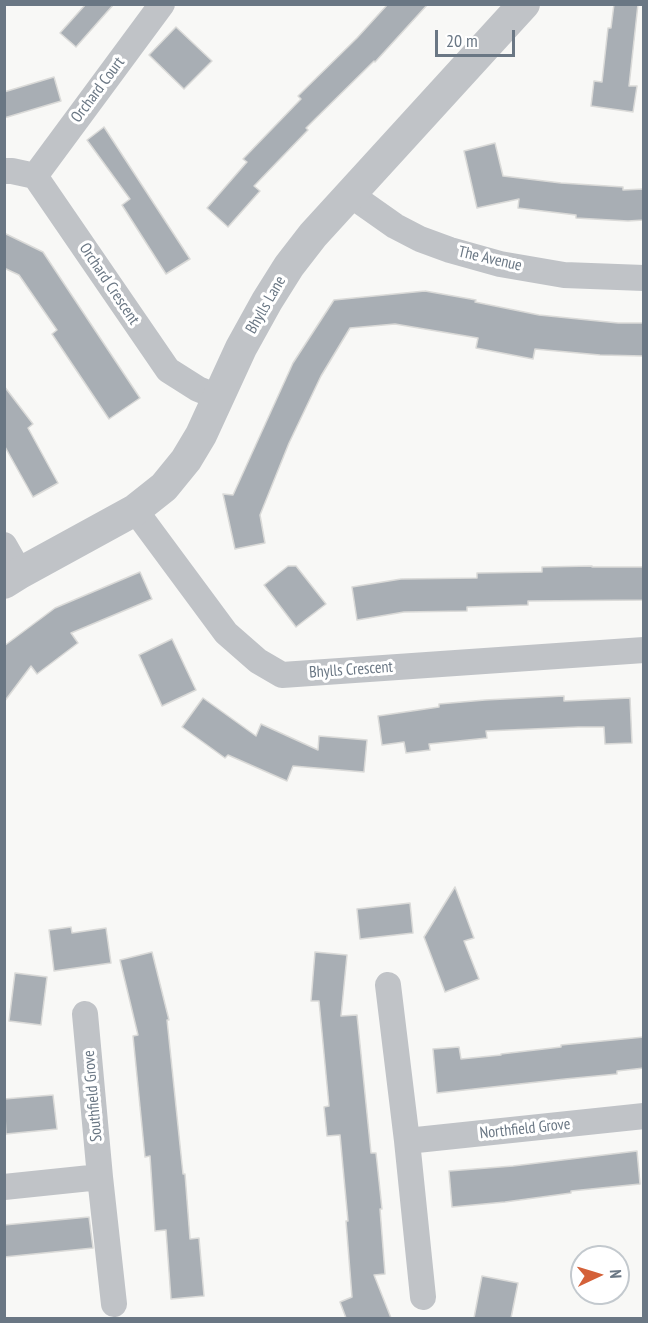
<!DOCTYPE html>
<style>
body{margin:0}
#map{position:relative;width:648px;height:1323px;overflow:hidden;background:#f8f8f6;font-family:"PT Sans Narrow",sans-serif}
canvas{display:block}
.frame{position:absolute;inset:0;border:6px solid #6a7784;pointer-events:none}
.north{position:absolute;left:570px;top:1245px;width:60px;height:60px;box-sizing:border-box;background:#fff;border:2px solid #c3c9ce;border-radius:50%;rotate:86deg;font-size:16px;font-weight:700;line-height:24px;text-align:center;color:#6a7784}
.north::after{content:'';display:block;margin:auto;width:21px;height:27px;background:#d46139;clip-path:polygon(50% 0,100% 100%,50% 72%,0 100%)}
.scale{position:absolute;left:435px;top:30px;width:80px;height:27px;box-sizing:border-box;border:3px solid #6a7784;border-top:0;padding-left:8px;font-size:18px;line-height:21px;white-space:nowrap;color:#6a7784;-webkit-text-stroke:4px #fff;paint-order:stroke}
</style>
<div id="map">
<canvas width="648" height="1323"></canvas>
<div class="frame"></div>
<div class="north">N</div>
<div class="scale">20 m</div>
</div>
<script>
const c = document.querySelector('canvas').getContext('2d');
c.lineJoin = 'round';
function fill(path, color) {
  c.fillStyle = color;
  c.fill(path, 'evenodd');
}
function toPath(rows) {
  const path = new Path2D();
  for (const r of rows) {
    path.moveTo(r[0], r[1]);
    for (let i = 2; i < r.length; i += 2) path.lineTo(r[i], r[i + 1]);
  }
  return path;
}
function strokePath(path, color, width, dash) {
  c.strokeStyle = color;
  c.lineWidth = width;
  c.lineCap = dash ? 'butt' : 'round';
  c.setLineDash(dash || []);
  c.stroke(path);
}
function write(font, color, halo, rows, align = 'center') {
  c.font = font + ' "PT Sans Narrow",sans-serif';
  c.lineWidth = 6;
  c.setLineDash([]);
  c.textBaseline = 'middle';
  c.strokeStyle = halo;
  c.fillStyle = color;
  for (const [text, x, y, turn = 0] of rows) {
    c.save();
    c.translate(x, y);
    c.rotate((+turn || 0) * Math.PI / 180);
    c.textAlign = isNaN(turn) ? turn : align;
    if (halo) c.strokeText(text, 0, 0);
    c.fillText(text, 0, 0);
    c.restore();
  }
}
const building = toPath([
 [86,4,114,4,76,47,60,33,86,4],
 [388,4,428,4,375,62,374,61,306,128,308,130,254,186,260,191,228,227,207,208,247,162,243,159,301,99,298,96,357,38,388,4],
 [614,4,638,4,629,86,637,86,633,112,591,106,594,81,602,82,608,28,611,28,614,4],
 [176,27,212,61,184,89,149,55,176,27],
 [54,77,61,101,4,118,4,92,54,77],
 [104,127,190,259,166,274,122,205,130,199,87,140,104,127],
 [495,143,503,176,561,183,623,187,623,190,644,189,644,220,628,221,576,218,576,215,518,208,519,199,477,208,464,151,495,143],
 [4,233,43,252,140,398,109,419,52,334,57,330,19,275,4,268,4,233],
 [425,291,476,300,475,302,539,315,618,323,644,323,644,356,600,355,535,349,533,359,476,348,478,338,395,324,350,328,321,376,289,443,260,515,265,543,235,549,223,494,233,495,293,363,334,300,425,291],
 [4,386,33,424,28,428,58,483,33,497,4,445,4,386],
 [288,566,296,566,326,604,296,627,264,585,288,566],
 [592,566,592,567,644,567,644,600,528,601,528,605,467,607,467,611,404,612,357,620,352,587,401,579,477,578,477,573,542,572,542,567,592,566],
 [140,572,152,599,71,633,78,643,37,674,31,666,4,702,4,646,55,608,140,572],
 [172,639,196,690,162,706,139,655,172,639],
 [564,696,564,701,630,698,632,743,605,744,604,727,578,727,486,731,487,738,429,744,430,750,406,753,404,742,382,745,378,716,439,707,439,704,485,700,564,696],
 [203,698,256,736,261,724,318,750,319,736,367,740,364,772,293,766,287,781,228,755,225,758,182,727,203,698],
 [455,887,474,938,464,941,479,979,445,992,424,937,455,887],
 [410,903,413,933,360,939,357,909,410,903],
 [71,927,72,933,106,928,111,963,54,971,49,930,71,927],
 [152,952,169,1020,167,1020,183,1174,185,1174,190,1239,199,1238,204,1296,171,1299,166,1230,155,1231,150,1156,145,1157,133,1036,138,1035,120,960,152,952],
 [315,952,347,955,341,1016,357,1015,371,1153,376,1153,382,1209,380,1209,385,1274,374,1275,391,1318,346,1318,340,1302,352,1297,346,1221,348,1221,340,1135,327,1136,324,1107,329,1106,319,1001,311,1001,315,952],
 [15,973,47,977,41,1025,9,1021,15,973],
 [644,1037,644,1068,617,1071,617,1074,565,1079,437,1093,433,1049,459,1047,461,1059,501,1055,501,1054,561,1047,561,1045,644,1037],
 [53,1095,57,1129,6,1134,4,1099,53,1095],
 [637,1151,640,1184,571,1191,571,1193,505,1202,452,1207,449,1171,513,1166,637,1151],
 [89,1217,93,1248,4,1257,4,1225,89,1217],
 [482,1276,518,1283,511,1318,474,1318,482,1276]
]);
const minor = toPath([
 [4,171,12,171,35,176,168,370,198,389,218,397],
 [35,176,162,4],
 [351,195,395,226,420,239,450,250,500,264,564,275,644,278],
 [135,510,226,633,258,661,282,675,644,650],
 [4,545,20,573],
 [388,985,407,1141,644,1116],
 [85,1014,100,1177,114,1304],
 [407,1141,423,1297],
 [4,1187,100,1177]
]);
const tertiary = toPath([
 [4,583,20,573,135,510,164,487,186,460,201,435,241,348,267,301,289,266,313,235,524,4]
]);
const streetNames = [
 ["Orchard Court",98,90,-53],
 ["The Avenue",490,259,13],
 ["Orchard Crescent",109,284,56],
 ["Bhylls Lane",266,305,-60],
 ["Bhylls Crescent",351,670,-4],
 ["Southfield Grove",93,1096,-95],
 ["Northfield Grove",525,1129,-6]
];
fill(building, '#a8aeb4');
strokePath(building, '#dadad8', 1.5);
strokePath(minor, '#c0c3c7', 26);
strokePath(tertiary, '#c0c3c7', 32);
write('16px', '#6a7784', '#fff', streetNames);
</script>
